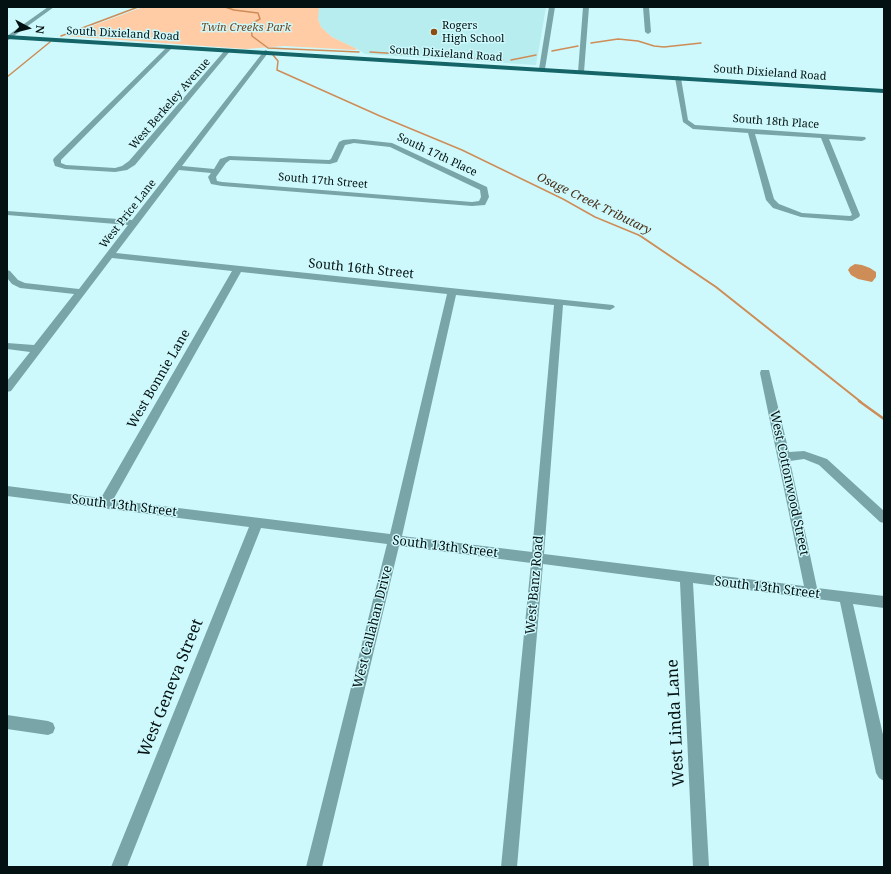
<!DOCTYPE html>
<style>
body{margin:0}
#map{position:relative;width:891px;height:874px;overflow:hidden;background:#cef9fc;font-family:"Noto Serif",serif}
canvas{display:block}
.frame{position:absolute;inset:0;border:8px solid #031112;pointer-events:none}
.north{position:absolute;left:8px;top:8px;width:40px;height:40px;-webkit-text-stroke:3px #cef9fc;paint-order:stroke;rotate:97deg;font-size:11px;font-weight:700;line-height:16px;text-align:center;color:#031112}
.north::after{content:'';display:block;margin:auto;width:14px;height:18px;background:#031112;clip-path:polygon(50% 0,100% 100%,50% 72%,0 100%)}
</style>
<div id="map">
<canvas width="891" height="874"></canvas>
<div class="frame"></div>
<div class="north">N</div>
</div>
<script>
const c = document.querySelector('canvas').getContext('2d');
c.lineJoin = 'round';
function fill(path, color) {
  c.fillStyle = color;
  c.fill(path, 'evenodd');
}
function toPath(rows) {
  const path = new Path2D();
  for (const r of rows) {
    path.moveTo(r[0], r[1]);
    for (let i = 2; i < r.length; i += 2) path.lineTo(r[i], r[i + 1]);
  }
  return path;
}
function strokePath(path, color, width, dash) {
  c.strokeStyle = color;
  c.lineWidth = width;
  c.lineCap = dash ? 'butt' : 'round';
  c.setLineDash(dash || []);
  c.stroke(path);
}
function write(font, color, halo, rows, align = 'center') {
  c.font = font + ' "Noto Serif",serif';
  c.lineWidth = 3;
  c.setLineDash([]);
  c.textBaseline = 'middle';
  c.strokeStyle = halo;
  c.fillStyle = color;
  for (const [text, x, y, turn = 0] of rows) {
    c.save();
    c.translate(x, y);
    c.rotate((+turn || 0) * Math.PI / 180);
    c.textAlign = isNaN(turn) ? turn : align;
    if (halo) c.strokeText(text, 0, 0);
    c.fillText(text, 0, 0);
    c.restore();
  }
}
const built = toPath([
 [319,7,546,7,536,65,365,54,357,49,332,37,321,27,318,19,318,9]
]);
const green = toPath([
 [143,7,319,7,318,19,321,27,332,37,357,49,355,50,284,46,246,49,65,36]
]);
const water = toPath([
 [855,264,862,265,870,268,876,272,876,277,872,282,858,279,851,275,848,270,850,267]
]);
const streamFar2 = toPath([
 [225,7,234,10,258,13,260,19,251,24,252,36,268,48,359,52],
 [61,36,138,7],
 [591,43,618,39,638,41,654,46,664,47,701,43],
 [552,51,578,46],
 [370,52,418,55],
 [273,55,278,61,277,70,380,116,462,150,563,199,595,217,641,236],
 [428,56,503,60],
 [511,60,536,55],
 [7,77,50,42]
]);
const streamFar1 = toPath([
 [639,235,716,287,861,402]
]);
const stream = toPath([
 [859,401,884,419]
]);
const minor = toPath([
 [48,7,54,7,7,41,7,36,48,7],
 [549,7,555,7,545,69,542,71,539,69,549,7],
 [583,7,589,7,584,72,581,74,578,72,583,7],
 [643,7,649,7,651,32,648,34,645,32,643,7],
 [168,46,173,47,61,160,61,163,66,165,115,168,122,166,129,161,226,49,231,50,135,165,127,170,115,172,65,169,55,166,53,160,54,158,168,46],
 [266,50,269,52,268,53,182,166,214,169,220,159,229,156,329,160,331,159,339,142,343,140,354,139,392,143,487,187,489,197,485,205,472,206,222,186,211,184,208,177,211,173,179,170,116,253,613,305,615,307,610,310,563,305,544,554,804,586,760,373,761,370,769,370,789,452,804,451,827,459,884,511,884,523,880,522,819,465,804,459,790,461,817,588,884,596,884,608,853,604,884,739,884,781,879,778,876,773,840,602,693,583,709,867,693,867,680,582,543,564,517,867,501,867,531,563,399,546,322,867,306,867,387,544,261,528,127,867,111,867,249,527,7,496,7,486,101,498,232,271,112,258,11,391,7,392,7,381,30,352,7,349,7,343,34,345,74,294,20,288,12,284,7,278,7,270,10,271,18,280,25,283,79,289,128,225,7,215,7,211,132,220,264,51,266,50],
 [354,143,390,147,480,190,481,197,479,201,472,202,222,182,217,181,216,177,226,163,230,160,330,164,337,162,345,145,354,143],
 [241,272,447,294,390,534,113,500,241,272],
 [456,295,554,305,532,552,402,536,456,295],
 [678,76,681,78,688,120,695,125,865,137,866,139,862,141,829,139,860,215,859,217,852,221,801,217,773,208,766,200,748,133,693,129,683,122,675,78,678,76],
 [755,134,821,138,852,215,850,216,802,213,779,204,774,199,755,134],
 [7,715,48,721,53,723,55,728,53,733,48,735,7,729,7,715]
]);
const major = toPath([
 [7,35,884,89,884,93,7,39,7,35]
]);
const markers = [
 [434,32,4,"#8c4e12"]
];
const farPoinames = [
 ["Rogers",442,26],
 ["High School",442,39]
];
const farParknames = [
 ["Twin Creeks Park",246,28]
];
const farStreetnames = [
 ["South Dixieland Road",123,34,3],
 ["South Dixieland Road",446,54,4],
 ["South Dixieland Road",770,73,4],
 ["West Berkeley Avenue",170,104,-49],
 ["South 18th Place",776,122,4],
 ["South 17th Place",437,155,25],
 ["South 17th Street",323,181,5],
 ["West Price Lane",128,214,-52]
];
const farWaternames = [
 ["Osage Creek Tributary",594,204,26]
];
const streetNames = [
 ["South 16th Street",361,269,6],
 ["West Bonnie Lane",159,379,-60],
 ["West Cottonwood Street",789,483,78],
 ["South 13th Street",124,506,7],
 ["South 13th Street",445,547,7],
 ["West Banz Road",535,585,-85],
 ["South 13th Street",767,588,7],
 ["West Callahan Drive",373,627,-76]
];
const nearStreetnames = [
 ["West Geneva Street",171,688,-68],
 ["West Linda Lane",676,723,-93]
];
fill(built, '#b7edef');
fill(green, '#ffcca5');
fill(water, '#ce8c57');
strokePath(streamFar2, '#ce8c57', 1.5);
strokePath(streamFar1, '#ce8c57', 2);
strokePath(stream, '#ce8c57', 2.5);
fill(minor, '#79a5a8');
fill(major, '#146468');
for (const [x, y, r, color] of markers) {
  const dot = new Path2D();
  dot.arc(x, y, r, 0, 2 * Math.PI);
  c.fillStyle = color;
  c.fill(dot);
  strokePath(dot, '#cef9fc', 1.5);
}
write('11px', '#031112', '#cef9fc', farPoinames, 'left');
write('italic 11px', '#72451e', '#cef9fc', farParknames);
write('11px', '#031112', '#cef9fc', farStreetnames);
write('italic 12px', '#492d16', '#cef9fc', farWaternames);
write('13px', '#031112', '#cef9fc', streetNames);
write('16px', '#031112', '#cef9fc', nearStreetnames);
</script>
